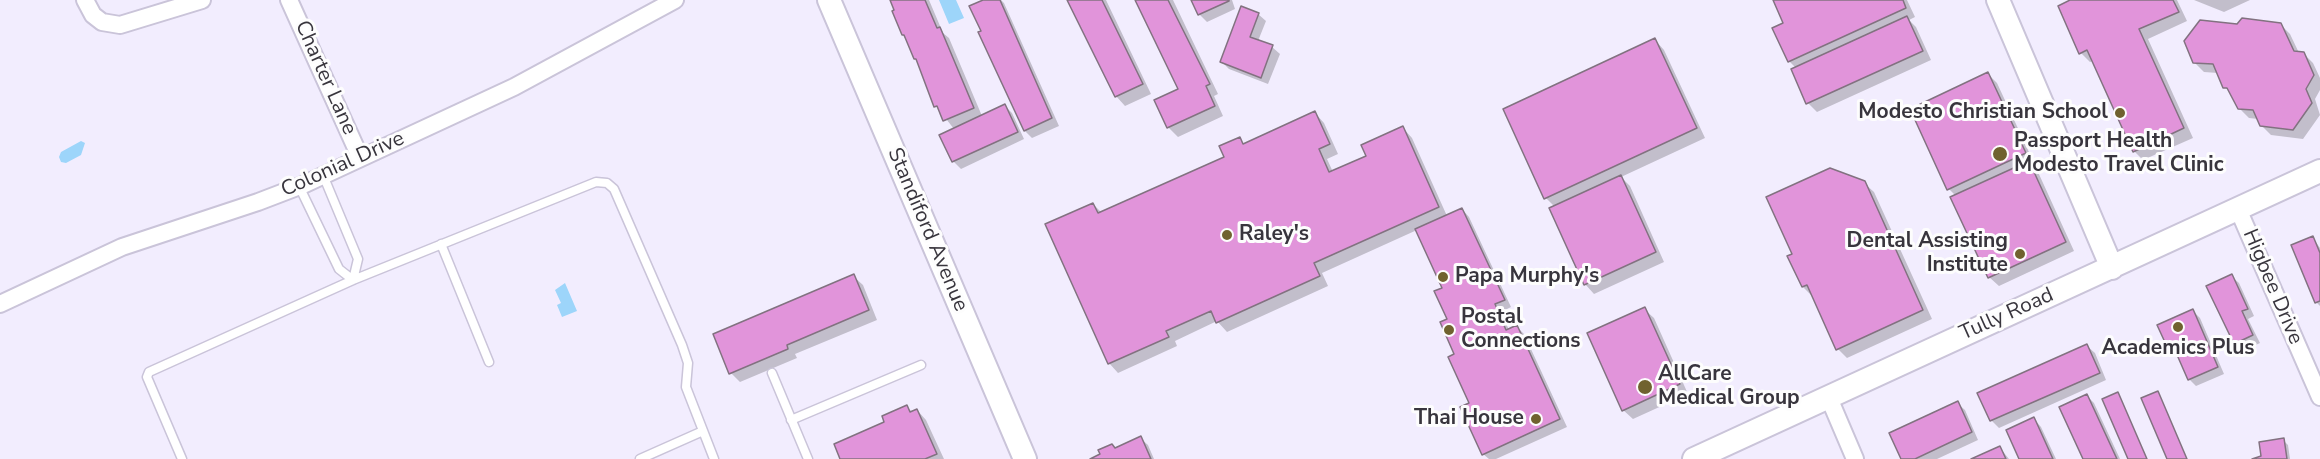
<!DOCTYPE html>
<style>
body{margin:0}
canvas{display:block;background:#f2edfe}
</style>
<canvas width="2320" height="459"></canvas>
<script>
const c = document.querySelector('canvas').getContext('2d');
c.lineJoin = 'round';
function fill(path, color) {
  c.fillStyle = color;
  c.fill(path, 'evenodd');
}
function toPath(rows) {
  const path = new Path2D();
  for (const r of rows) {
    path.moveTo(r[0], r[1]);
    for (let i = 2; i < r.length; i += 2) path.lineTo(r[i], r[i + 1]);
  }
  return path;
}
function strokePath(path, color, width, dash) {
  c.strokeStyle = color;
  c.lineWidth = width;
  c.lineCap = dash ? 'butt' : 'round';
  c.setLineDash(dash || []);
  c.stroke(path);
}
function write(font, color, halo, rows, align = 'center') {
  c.font = font + ' "Nunito Sans",sans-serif';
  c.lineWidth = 6;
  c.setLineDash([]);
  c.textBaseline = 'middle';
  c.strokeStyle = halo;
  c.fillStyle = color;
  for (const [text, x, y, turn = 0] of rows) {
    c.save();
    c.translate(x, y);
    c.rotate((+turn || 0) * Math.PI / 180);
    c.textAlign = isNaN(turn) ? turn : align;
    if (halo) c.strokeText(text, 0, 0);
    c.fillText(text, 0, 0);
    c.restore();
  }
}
const water = toPath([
 [939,0,956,0,964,18,949,24],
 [81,141,85,143,81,155,66,163,61,162,59,157,61,152],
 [565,283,577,311,562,317,557,305,561,303,555,290]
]);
const shadow = toPath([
 [891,0,929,0,943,33,949,38,982,116,1005,106,1012,113,1024,139,961,169,953,161,954,129,936,106,919,62,903,35],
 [987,0,1001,0,1004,3,1059,126,1032,138,1025,131,980,32,983,31],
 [1069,0,1106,0,1151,94,1125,106,1116,96],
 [1137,0,1173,0,1218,94,1214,96,1223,116,1178,137,1168,127,1180,89],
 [1193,0,1232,0,1235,9,1207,22,1199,14],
 [1775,0,1907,0,1915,17,1909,20,1916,27,1931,60,1817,112,1808,103,1796,68,1789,61,1785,23],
 [2074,0,2177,0,2187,21,2148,39,2193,138,2143,160,2134,151,2093,61,2090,62,2081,53],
 [2194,0,2250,0,2224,12],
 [1258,14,1266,21,1258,41,1272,47,1280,54,1268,84,1229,69,1222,62],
 [2280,24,2290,34,2299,53,2303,53,2313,63,2320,78,2320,90,2315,99,2320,115,2303,139,2271,135,2261,125,2258,119,2249,118,2239,108,2232,95,2225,87,2218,73,2204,72,2194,62,2238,26],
 [1655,40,1664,50,1705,138,1621,177,1630,186,1664,262,1594,294,1585,284,1555,207,1546,198],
 [1988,74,1997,83,2034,163,2031,165,2038,172,2074,251,1999,286,1989,277,1956,196,1949,189],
 [1315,113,1324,123,1338,154,1327,159,1333,172,1368,156,1403,128,1412,138,1447,216,1462,209,1469,217,1511,307,1501,312,1509,330,1517,327,1524,334,1567,427,1496,459,1489,459,1483,454,1456,355,1444,288,1417,230,1322,273,1328,286,1227,332,1217,321,1175,341,1177,346,1118,373,1109,363,1093,204,1102,213,1226,157,1239,138,1245,145],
 [1864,183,1874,192,1932,319,1847,358,1838,349,1812,296,1803,287],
 [2313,238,2320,248,2320,306,2316,302],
 [853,276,863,285,877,320,795,354,797,358,740,382,731,373],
 [2231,276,2239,283,2254,316,2248,319,2260,343,2242,351,2235,343,2208,287],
 [1644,309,1654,318,1688,394,1633,419,1623,410],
 [2193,311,2200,318,2224,374,2196,386,2189,379,2179,356,2177,357,2170,350],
 [2087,346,2095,353,2106,380,1999,428,1991,420],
 [2086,395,2094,403,2120,459,2085,459],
 [1957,403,1965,410,1978,440,1937,459,1902,459],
 [906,406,912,412,917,410,926,420,944,459,842,459],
 [2034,419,2041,427,2056,459,2021,459],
 [1140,438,1148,445,1154,459,1094,459],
 [2283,440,2288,445,2290,459,2254,459,2263,457],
 [2000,448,2009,459,1975,459]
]);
const building = toPath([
 [890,0,925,0,937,28,940,27,974,108,943,121,937,106,934,107,916,59,914,59,904,35,902,35,892,11,894,10,890,0],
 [983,0,1000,0,1052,118,1024,131,978,32,981,31,969,6,983,0],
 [1067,0,1102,0,1143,84,1115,97,1067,0],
 [1135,0,1168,0,1210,84,1206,86,1215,106,1167,128,1154,100,1178,89,1135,0],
 [1191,0,1229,0,1229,1,1198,15,1191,0],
 [1773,0,1903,0,1906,8,1788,62,1772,28,1783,23,1773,0],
 [2070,0,2173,0,2179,12,2139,29,2184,128,2133,152,2087,50,2079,54,2058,6,2070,0],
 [1241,6,1259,13,1250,37,1273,45,1261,78,1220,62,1241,6],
 [1907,16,1923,51,1806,104,1791,69,1907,16],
 [2242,18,2281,23,2294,51,2304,52,2314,75,2306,89,2312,103,2293,130,2260,126,2253,110,2238,109,2227,88,2223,88,2213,64,2193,63,2184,41,2200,20,2237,24,2242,18],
 [1655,38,1697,128,1544,199,1503,109,1655,38],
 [1988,72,2026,153,1947,190,1910,109,1988,72],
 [1005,104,1018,132,952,162,939,135,1005,104],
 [1315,111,1330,144,1319,149,1329,172,1366,156,1361,145,1403,126,1439,207,1314,263,1320,276,1216,323,1211,311,1166,331,1169,337,1108,364,1045,224,1093,203,1098,213,1224,157,1219,146,1240,137,1243,144,1315,111],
 [2029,161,2066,242,1988,278,1950,197,2029,161],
 [1830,168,1865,181,1923,310,1836,350,1807,285,1802,287,1787,256,1792,254,1766,197,1830,168],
 [1621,175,1656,252,1584,285,1549,208,1621,175],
 [1462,208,1505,300,1495,304,1506,330,1517,325,1560,419,1482,455,1460,407,1469,403,1448,357,1454,354,1440,322,1447,319,1434,291,1442,288,1415,229,1462,208],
 [2313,236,2320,253,2320,301,2315,303,2291,245,2313,236],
 [854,274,869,310,787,345,788,349,729,374,713,334,854,274],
 [2232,274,2248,309,2242,311,2253,335,2234,344,2206,286,2232,274],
 [1645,307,1680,384,1622,411,1587,333,1645,307],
 [2193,309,2218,367,2188,380,2174,348,2169,351,2157,325,2193,309],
 [2087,344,2100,373,1990,421,1977,393,2087,344],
 [2158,391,2187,459,2167,459,2141,398,2158,391],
 [2118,392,2147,459,2128,459,2102,399,2118,392],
 [2087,394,2117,459,2083,459,2059,407,2087,394],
 [1958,401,1972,432,1915,459,1901,459,1889,433,1958,401],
 [907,405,910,412,917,409,937,454,925,459,840,459,834,444,884,422,882,416,907,405],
 [2034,417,2053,459,2019,459,2006,430,2034,417],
 [1141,436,1151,459,1090,459,1100,454,1098,450,1112,444,1115,448,1141,436],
 [2284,438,2287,459,2252,459,2261,456,2259,442,2284,438],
 [2000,446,2006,459,1971,459,2000,446]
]);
const lane = toPath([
 [299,186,339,269,353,280,358,259,323,175],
 [441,244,489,362],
 [772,373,808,459],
 [791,420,921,365],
 [182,459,147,377,149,372,353,280,596,182,607,183,614,189,682,345,688,363,686,387,714,459],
 [640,459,703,431]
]);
const street = toPath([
 [85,0,93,15,102,22,120,25,202,0],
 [289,0,360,157],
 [2238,209,2320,397],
 [0,304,122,247,258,202,305,184,514,87,675,0],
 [1829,398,1855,459]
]);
const secondary = toPath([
 [829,0,1025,459],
 [1998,0,2112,268],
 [1694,459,2320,171]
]);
const markers = [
 [2120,113,6,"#70622f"],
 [2000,154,8,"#70622f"],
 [1227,235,6,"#70622f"],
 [2020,254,6,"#70622f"],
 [1443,277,6,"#70622f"],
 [2178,327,6,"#70622f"],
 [1449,330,6,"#70622f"],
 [1645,387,8,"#70622f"],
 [1536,419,6,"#70622f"]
];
const streetNames = [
 ["Charter Lane",325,78,66],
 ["Colonial Drive",343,165,-24],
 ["Standiford Avenue",927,230,67],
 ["Higbee Drive",2272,287,67],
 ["Tully Road",2007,315,-24]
];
const poiNames = [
 ["Modesto Christian School",2108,113,"right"],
 ["Passport Health",2014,142],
 ["Modesto Travel Clinic",2014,166],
 ["Raley's",1239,235],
 ["Dental Assisting",2008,242,"right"],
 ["Institute",2008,266,"right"],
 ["Papa Murphy's",1455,277],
 ["Postal",1461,318],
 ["Connections",1461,342],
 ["Academics Plus",2178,349,"center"],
 ["AllCare",1658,375],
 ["Medical Group",1658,399],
 ["Thai House",1524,419,"right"]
];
fill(water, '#9dd5fa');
fill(shadow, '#0003');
fill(building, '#e194da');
strokePath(building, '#827280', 1.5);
strokePath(lane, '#cac4d9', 11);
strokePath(street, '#cac4d9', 20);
strokePath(secondary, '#cac4d9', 26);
strokePath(lane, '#fff', 8);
strokePath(street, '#fff', 16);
strokePath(secondary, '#fff', 22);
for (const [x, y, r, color] of markers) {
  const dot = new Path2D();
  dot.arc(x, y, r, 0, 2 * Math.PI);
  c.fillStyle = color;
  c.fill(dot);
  strokePath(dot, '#fdfdfd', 2);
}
write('21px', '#38353d', '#fdfdfd', streetNames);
write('bold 21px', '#38353d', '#fdfdfd', poiNames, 'left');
</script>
